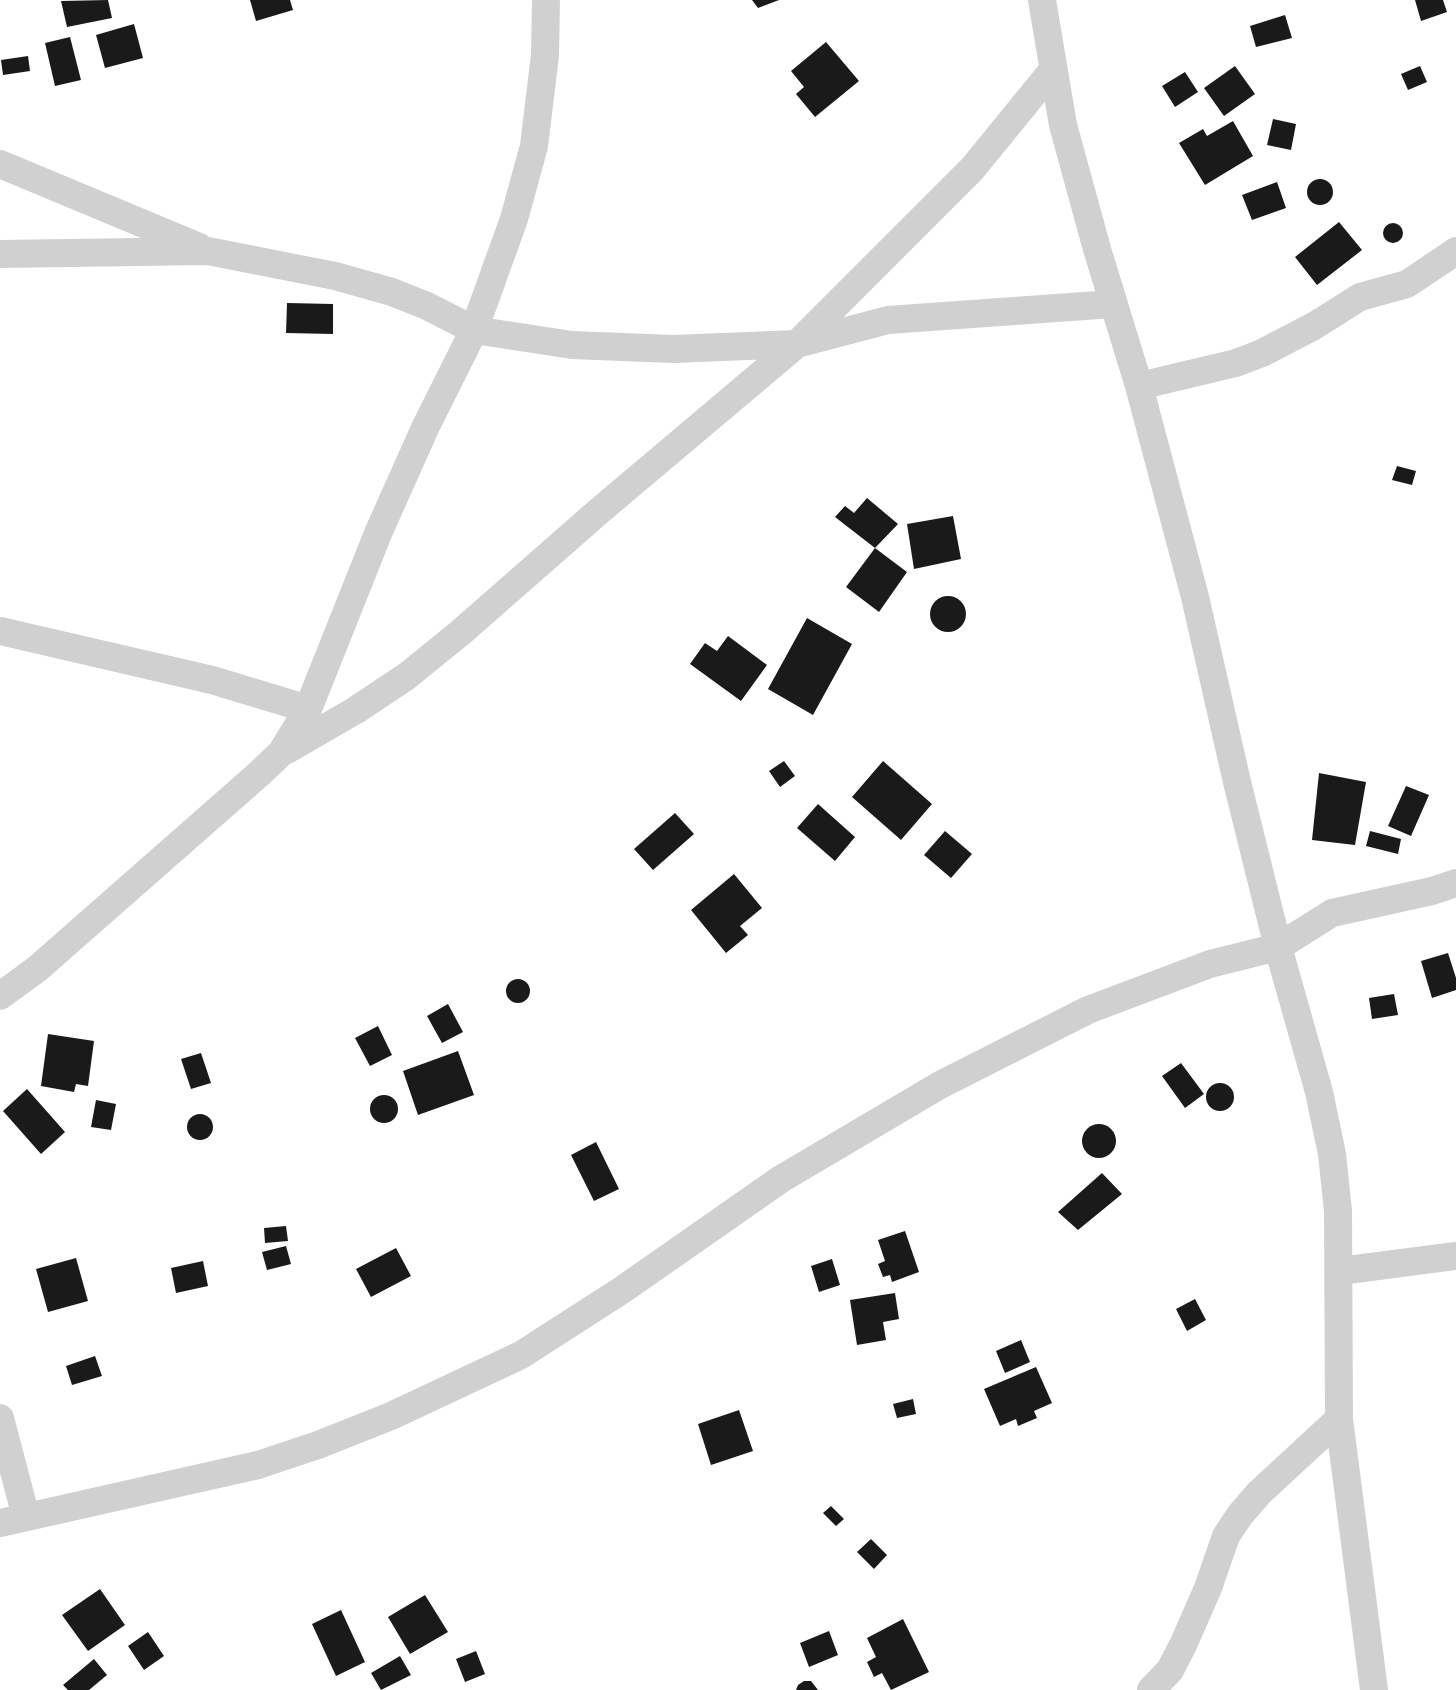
<!DOCTYPE html>
<style>
body{margin:0}
canvas{display:block;background:#fff}
</style>
<canvas width="1456" height="1690"></canvas>
<script>
const c = document.querySelector('canvas').getContext('2d');
c.lineJoin = 'round';
function fill(path, color) {
  c.fillStyle = color;
  c.fill(path, 'evenodd');
}
function toPath(rows) {
  const path = new Path2D();
  for (const r of rows) {
    if (r.length === 3) {
      path.moveTo(r[0] + r[2], r[1]);
      path.arc(r[0], r[1], r[2], 0, 2 * Math.PI);
      continue;
    }
    path.moveTo(r[0], r[1]);
    for (let i = 2; i < r.length; i += 2) path.lineTo(r[i], r[i + 1]);
  }
  return path;
}
function strokePath(path, color, width, dash) {
  c.strokeStyle = color;
  c.lineWidth = width;
  c.lineCap = dash ? 'butt' : 'round';
  c.setLineDash(dash || []);
  c.stroke(path);
}
const building = toPath([
 [108,0,112,18,67,27,61,1],
 [250,0,290,0,293,10,256,21],
 [752,0,779,0,758,8],
 [1415,0,1443,0,1447,12,1421,21],
 [1285,15,1292,38,1256,47,1250,26],
 [134,24,143,58,105,68,96,35],
 [70,37,81,80,55,86,45,43],
 [826,42,859,81,815,117,796,94,804,87,791,71],
 [28,56,30,71,3,75,1,60],
 [1235,66,1255,94,1224,116,1204,88],
 [1420,66,1427,82,1408,90,1401,74],
 [1185,72,1198,92,1175,107,1162,86],
 [1273,119,1296,124,1291,150,1267,145],
 [1233,121,1253,156,1205,185,1179,143,1203,129,1207,136],
 [1320,192,13],
 [1277,182,1286,208,1252,220,1242,195],
 [1339,222,1362,250,1317,285,1295,257],
 [1393,233,10],
 [287,303,333,304,333,334,286,333],
 [1397,466,1416,471,1412,485,1392,480],
 [867,498,898,524,875,548,835,517,845,506,854,513],
 [953,516,961,559,914,569,907,524],
 [875,548,907,572,879,612,846,587],
 [948,614,18],
 [807,618,852,644,813,715,768,689],
 [728,636,767,665,741,701,690,664,705,643,717,651],
 [784,761,795,776,780,787,769,771],
 [883,761,932,804,901,840,852,797],
 [1319,773,1366,782,1355,845,1312,840],
 [1406,786,1429,795,1411,836,1388,826],
 [818,804,855,837,835,861,797,828],
 [675,813,694,834,653,870,634,849],
 [945,831,972,854,951,878,924,855],
 [1370,831,1401,839,1398,854,1366,846],
 [734,874,762,908,740,926,748,935,726,953,691,910],
 [1448,953,1456,978,1456,990,1432,998,1421,961],
 [518,991,12],
 [1394,994,1398,1015,1372,1019,1369,998],
 [448,1004,463,1032,442,1043,427,1016],
 [378,1026,392,1055,370,1066,355,1038],
 [48,1034,94,1041,88,1086,76,1084,74,1092,41,1086],
 [458,1051,474,1095,418,1115,403,1071],
 [201,1053,211,1083,191,1089,181,1059],
 [1181,1063,1204,1094,1185,1108,1162,1076],
 [1220,1097,14],
 [27,1089,65,1132,41,1154,3,1111],
 [384,1109,14],
 [96,1100,116,1104,111,1130,91,1127],
 [200,1127,13],
 [1099,1141,17],
 [596,1142,619,1189,594,1201,571,1155],
 [1102,1173,1122,1194,1078,1230,1058,1212],
 [286,1226,288,1241,265,1243,264,1228],
 [905,1231,919,1272,892,1282,890,1275,883,1277,878,1264,885,1261,878,1240],
 [286,1246,291,1264,267,1270,262,1252],
 [396,1248,411,1276,371,1297,356,1269],
 [76,1258,88,1301,48,1312,36,1269],
 [832,1259,840,1285,819,1292,811,1266],
 [203,1261,208,1286,176,1293,171,1268],
 [895,1293,899,1319,883,1322,886,1340,857,1345,850,1300],
 [1195,1299,1206,1320,1187,1331,1176,1309],
 [1021,1340,1030,1362,1005,1373,996,1351],
 [95,1356,102,1376,72,1385,66,1366],
 [1036,1367,1052,1403,1034,1411,1037,1418,1018,1426,1016,1419,1000,1426,984,1389],
 [913,1399,916,1414,897,1418,893,1404],
 [739,1410,753,1451,711,1465,698,1424],
 [831,1506,844,1519,836,1526,823,1513],
 [871,1539,887,1555,874,1569,857,1552],
 [100,1589,125,1625,88,1651,62,1615],
 [425,1595,448,1632,410,1654,388,1617],
 [341,1610,365,1662,336,1676,312,1624],
 [903,1619,929,1672,891,1690,882,1673,874,1677,867,1662,876,1657,867,1638],
 [829,1631,838,1655,809,1667,800,1643],
 [148,1632,164,1656,144,1670,128,1646],
 [476,1651,485,1674,465,1682,456,1659],
 [400,1656,411,1675,381,1690,371,1673],
 [94,1659,107,1675,89,1690,68,1690,63,1685],
 [804,1681,811,1681,818,1690,796,1690,798,1685]
]);
const minor = toPath([
 [1042,0,1063,125,1097,249,1139,386,1195,597,1237,782,1278,947,1319,1092,1332,1154,1338,1211,1339,1419,1374,1690],
 [0,164,199,247],
 [0,254,208,251,335,276,392,292,427,306,474,330,572,345,673,349,797,344,888,320,1113,304],
 [1139,386,1236,363,1262,353,1314,326,1360,297,1407,284,1456,251],
 [0,631,212,680,308,709],
 [287,750,356,710,407,676,460,633,598,512,797,344,972,169,1052,71],
 [0,996,37,969,260,773,281,753,308,709,379,531,426,426,474,330,514,219,534,146,545,55,546,0],
 [1340,1271,1456,1256],
 [0,1418,26,1517],
 [0,1523,258,1465,318,1445,391,1416,521,1355,622,1290,781,1179,940,1085,1088,1010,1210,964,1278,947,1332,913,1432,891,1456,883],
 [1151,1690,1170,1670,1183,1645,1208,1588,1226,1536,1240,1515,1259,1493,1339,1419]
]);
fill(building, '#1a1a1a');
strokePath(minor, '#d0d0d0', 28);
</script>
